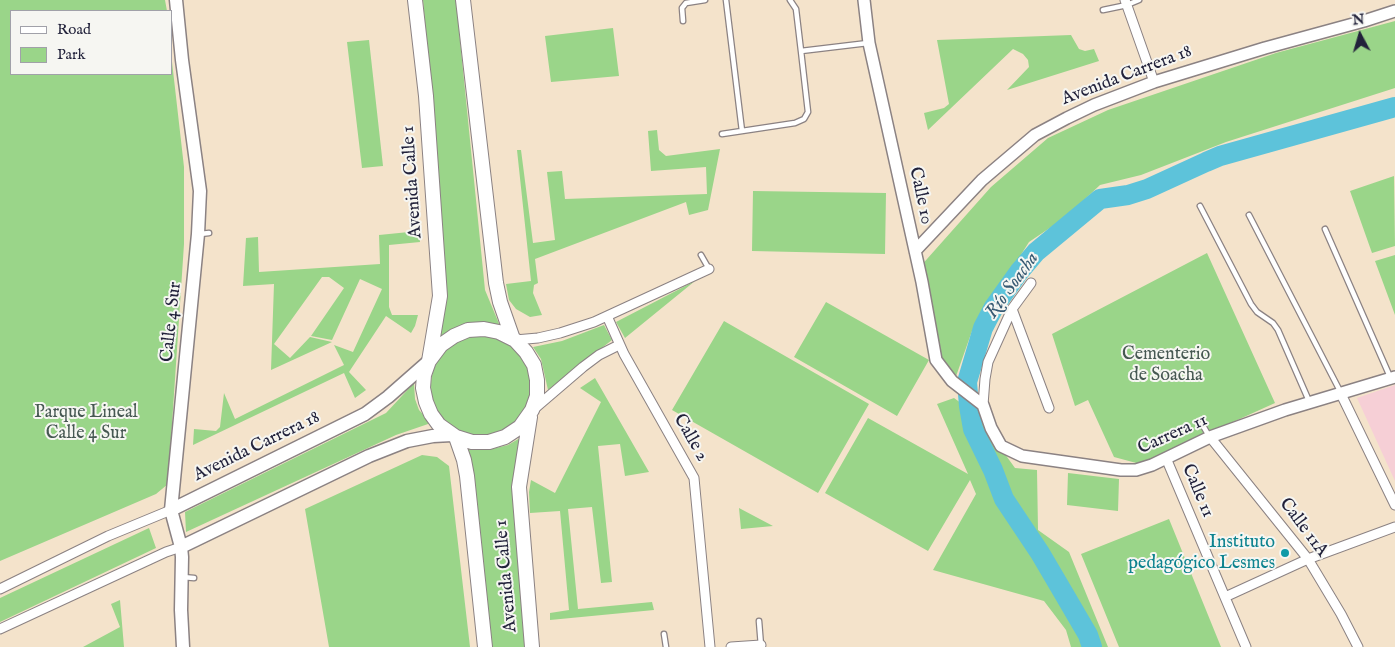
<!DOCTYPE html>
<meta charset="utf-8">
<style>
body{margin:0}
#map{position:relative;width:1395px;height:647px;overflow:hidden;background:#f4e3cb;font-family:"IM FELL English",serif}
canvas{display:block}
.legend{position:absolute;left:10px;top:10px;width:162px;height:65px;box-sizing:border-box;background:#f6f6f2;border:1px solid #a1a1a9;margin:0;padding:6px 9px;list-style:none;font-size:15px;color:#22223b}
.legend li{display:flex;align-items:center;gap:10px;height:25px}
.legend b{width:25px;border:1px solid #a1a1a9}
.north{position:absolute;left:1335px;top:10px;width:50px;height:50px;-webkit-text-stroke:4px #f6f6f2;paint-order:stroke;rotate:354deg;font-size:14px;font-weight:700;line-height:20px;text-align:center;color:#22223b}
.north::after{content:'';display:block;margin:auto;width:18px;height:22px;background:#22223b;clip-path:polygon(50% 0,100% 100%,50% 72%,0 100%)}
</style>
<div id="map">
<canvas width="1395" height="647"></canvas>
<ul class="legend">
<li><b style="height:6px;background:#fff"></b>Road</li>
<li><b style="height:14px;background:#9ad589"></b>Park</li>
</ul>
<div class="north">N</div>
</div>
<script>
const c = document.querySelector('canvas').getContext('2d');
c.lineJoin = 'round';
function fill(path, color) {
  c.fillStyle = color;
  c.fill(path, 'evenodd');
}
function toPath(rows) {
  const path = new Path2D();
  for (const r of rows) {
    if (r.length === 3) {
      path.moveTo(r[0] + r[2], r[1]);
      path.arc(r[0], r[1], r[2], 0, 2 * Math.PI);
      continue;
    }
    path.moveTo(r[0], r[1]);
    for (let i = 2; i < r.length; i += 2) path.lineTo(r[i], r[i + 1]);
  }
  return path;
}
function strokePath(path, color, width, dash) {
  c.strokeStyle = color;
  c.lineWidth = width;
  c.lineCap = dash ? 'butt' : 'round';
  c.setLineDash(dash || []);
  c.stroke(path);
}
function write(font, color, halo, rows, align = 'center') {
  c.font = font + ' "IM FELL English",serif';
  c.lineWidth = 4;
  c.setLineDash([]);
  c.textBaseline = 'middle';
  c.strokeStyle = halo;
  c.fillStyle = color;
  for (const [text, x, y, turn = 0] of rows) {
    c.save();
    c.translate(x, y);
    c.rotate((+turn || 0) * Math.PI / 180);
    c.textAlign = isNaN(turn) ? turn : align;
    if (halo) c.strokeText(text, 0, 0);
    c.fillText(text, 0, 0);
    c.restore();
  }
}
const built = toPath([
 [1395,385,1395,481,1357,398]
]);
const green = toPath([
 [0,0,165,0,167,11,11,11,11,74,171,74,171,53,184,167,184,244,168,484,156,494,0,561],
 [423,0,456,0,485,290,500,326,440,338,447,295,438,168],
 [1395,21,1395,88,1226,142,1141,175,1100,185,1066,217,1029,242,995,296,972,331,954,382,939,358,919,268,991,187,1048,138,1108,110,1276,53],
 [613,28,619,76,551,82,545,36],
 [1071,35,1079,49,1085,51,1094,49,1099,61,1007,90,1029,67,1028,60,1023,54,1013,49,928,130,924,113,944,108,949,104,937,40],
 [369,40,383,166,362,168,347,42],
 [657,130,659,150,666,156,720,149,708,210,689,215,686,202,535,259,538,283,534,285,533,293,542,315,530,317,516,309,509,300,506,284,531,281,517,150,521,150,533,243,555,240,547,172,562,171,565,199,707,194,706,167,651,171,648,131],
 [1394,176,1395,246,1372,253,1350,191],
 [753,191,886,193,885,254,752,251],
 [419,231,420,242,389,245,389,307,392,315,418,315,415,326,411,333,386,316,349,372,366,390,355,398,344,373,193,445,194,429,216,431,220,427,224,393,235,419,344,365,334,345,353,352,382,289,360,279,332,340,311,336,344,288,329,277,322,277,274,344,290,358,310,337,332,342,271,370,274,284,243,286,246,238,258,237,259,272,380,264,379,235],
 [1207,253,1275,403,1140,464,1114,457,1088,400,1075,406,1052,334],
 [1395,255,1395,315,1375,261],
 [695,281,625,338,616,322],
 [826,302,929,360,897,416,794,357],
 [724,321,869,404,818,493,672,410],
 [604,325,612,340,548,390,541,359,533,347,562,341],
 [481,386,50],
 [595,378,649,472,625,476,620,444,598,446,612,582,601,583,592,507,568,509,578,609,652,602,654,610,550,620,550,613,569,610,560,511,530,513,529,492,531,480,555,493,601,402,580,388],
 [414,383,415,399,419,410,431,423,396,435,186,532,185,512,386,413],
 [954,398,976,414,1015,468,1037,470,1038,530,1069,552,1108,647,1071,647,1066,630,1044,601,933,570,976,494,970,480,928,551,825,493,868,418,968,474,937,404],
 [520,438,528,647,490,647,461,446,478,449,492,449,508,445],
 [422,455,437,457,449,466,470,647,329,647,305,509],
 [1068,473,1119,479,1118,511,1067,505],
 [739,508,773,526,741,529],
 [1169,519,1221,647,1119,647,1081,554],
 [149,528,156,548,0,622,0,598],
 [120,600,124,647,83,647,120,627,111,604]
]);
const river = toPath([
 [1092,647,1088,635,1067,599,1040,553,1004,499,993,470,973,429,969,406,967,382,983,328,994,307,1019,272,1036,252,1100,199,1128,195,1147,189,1206,162,1220,156,1395,107]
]);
const service = toPath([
 [726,0,742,131],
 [1103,10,1127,5,1139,0],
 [683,21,682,8,686,3,705,0],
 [801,51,868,43],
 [722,134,795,123,804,119,808,112,801,51,796,9,790,0],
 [1200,206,1251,304,1257,312,1273,323,1278,330,1309,401],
 [1249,215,1340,391],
 [1325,229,1391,379],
 [200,234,209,233],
 [701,255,709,269],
 [1202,424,1209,436],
 [182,577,194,578],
 [759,621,761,646],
 [664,634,666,647]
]);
const minor = toPath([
 [1125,0,1154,82],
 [1012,309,1049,408],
 [607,316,624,354,694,478,710,647],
 [515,340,538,338,560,333,594,322,709,269],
 [1341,394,1395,505],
 [983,405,985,379,988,362,1012,309,1031,283],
 [534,409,583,367,599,355,619,345],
 [1210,437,1308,559,1341,614,1358,647],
 [1166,458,1246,647],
 [0,589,108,536,171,510],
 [1225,597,1308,559,1395,527],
 [0,629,166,552,181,547],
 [731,647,761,645]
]);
const tertiary = toPath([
 [864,0,869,43,922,282,936,360,952,381,983,405,991,428,1001,446,1022,456,1121,470,1136,470,1152,465,1210,437,1285,410,1395,377],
 [915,251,982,180,1035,135,1067,118,1094,105,1154,82,1265,48,1364,21,1395,11]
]);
const secondary = toPath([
 [176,0,182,60,200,191,198,234,171,510,181,547,182,557,181,610,183,647],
 [171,510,365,414,388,397,429,361],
 [181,547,369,456,407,441,433,436,452,435]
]);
const primary = toPath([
 [415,0,426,96,440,296,429,361,424,375,423,388,426,402,431,414,439,425,456,437,472,442,489,442,505,437,520,427,532,410,537,396,537,380,534,365,526,352,515,340,499,332,484,329,468,330,454,336,441,345,429,361],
 [463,0,496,283,500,302,513,339],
 [530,417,519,487,532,647],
 [456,437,464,460,467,476,485,647]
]);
const markers = [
 [1285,553,5,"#0f9aa8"]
];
const streetNames = [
 ["Avenida Carrera 18",1127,76,-21],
 ["Avenida Calle 1",413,182,-94],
 ["Calle 10",920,196,78],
 ["Calle 4 Sur",172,322,-84],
 ["Carrera 11",1173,435,-24],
 ["Calle 2",690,438,60],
 ["Avenida Carrera 18",257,447,-26],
 ["Calle 11",1197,491,67],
 ["Calle 11A",1303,528,53],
 ["Avenida Calle 1",507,576,-95]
];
const parkNames = [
 ["Cementerio",1166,355],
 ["de Soacha",1166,376],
 ["Parque Lineal",86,413],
 ["Calle 4 Sur",86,434]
];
const cultureNames = [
 ["Instituto",1275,543],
 ["pedagógico Lesmes",1275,564]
];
const waterNames = [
 ["Río Soacha",1013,286,-54]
];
fill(built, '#f6cfd6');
fill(green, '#9ad589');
strokePath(river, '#5dc3da', 20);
strokePath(service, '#8b8283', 7);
strokePath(minor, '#8b8283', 11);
strokePath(tertiary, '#8b8283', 14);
strokePath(secondary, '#8b8283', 15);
strokePath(primary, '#8b8283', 16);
strokePath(service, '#fff', 4.5);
strokePath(minor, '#fff', 9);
strokePath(tertiary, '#fff', 11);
strokePath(secondary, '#fff', 12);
strokePath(primary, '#fff', 14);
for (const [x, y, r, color] of markers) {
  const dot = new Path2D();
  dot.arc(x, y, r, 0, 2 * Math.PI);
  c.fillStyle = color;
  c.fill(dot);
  strokePath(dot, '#f6f6f2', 2);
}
write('18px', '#22223b', '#f6f6f2', streetNames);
write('18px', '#465852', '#f6f6f2', parkNames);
write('18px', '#0d838f', '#f6f6f2', cultureNames, 'right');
write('italic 19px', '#375a73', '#f6f6f2', waterNames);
</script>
